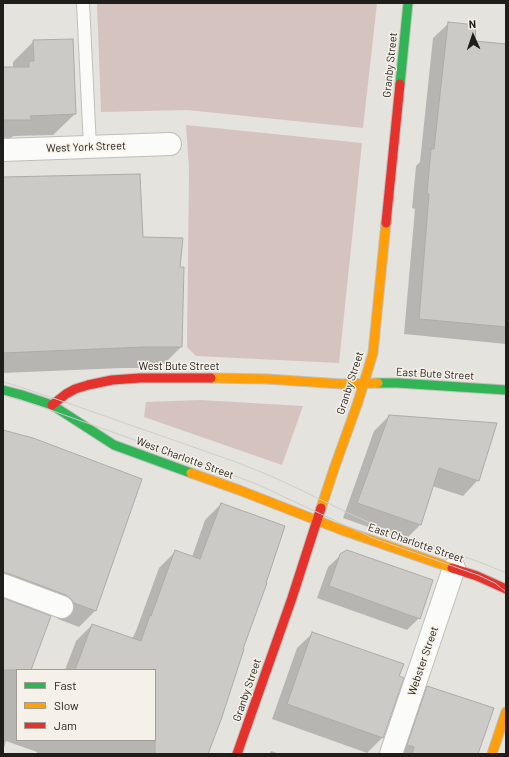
<!DOCTYPE html>
<style>
body{margin:0}
#map{position:relative;width:509px;height:757px;overflow:hidden;background:#e5e3de;font-family:Barlow,sans-serif}
canvas{display:block}
.frame{position:absolute;inset:0;border:4px solid #1f1e1b;pointer-events:none}
.legend{position:absolute;left:16px;top:669px;width:140px;height:72px;box-sizing:border-box;background:#f6f1e8;border:1px solid #a09d96;margin:0;padding:5px 7px;list-style:none;font-size:12px;color:#1f1e1b}
.legend li{display:flex;align-items:center;gap:8px;height:20px}
.legend b{width:20px;border:1px solid #a09d96}
.north{position:absolute;left:453px;top:16px;width:40px;height:40px;-webkit-text-stroke:3px #f6f1e8;paint-order:stroke;rotate:357deg;font-size:11px;font-weight:700;line-height:16px;text-align:center;color:#1f1e1b}
.north::after{content:'';display:block;margin:auto;width:14px;height:18px;background:#1f1e1b;clip-path:polygon(50% 0,100% 100%,50% 72%,0 100%)}
</style>
<div id="map">
<canvas width="509" height="757"></canvas>
<div class="frame"></div>
<ul class="legend">
<li><b style="height:5px;background:#30b455"></b>Fast</li>
<li><b style="height:5px;background:#ff9f0a"></b>Slow</li>
<li><b style="height:5px;background:#e5322d"></b>Jam</li>
</ul>
<div class="north">N</div>
</div>
<script>
const c = document.querySelector('canvas').getContext('2d');
c.lineJoin = 'round';
function fill(path, color) {
  c.fillStyle = color;
  c.fill(path, 'evenodd');
}
function toPath(rows) {
  const path = new Path2D();
  for (const r of rows) {
    path.moveTo(r[0], r[1]);
    for (let i = 2; i < r.length; i += 2) path.lineTo(r[i], r[i + 1]);
  }
  return path;
}
function strokePath(path, color, width, dash) {
  c.strokeStyle = color;
  c.lineWidth = width;
  c.lineCap = dash ? 'butt' : 'round';
  c.setLineDash(dash || []);
  c.stroke(path);
}
function write(font, color, halo, rows, align = 'center') {
  c.font = font + ' Barlow,sans-serif';
  c.lineWidth = 3;
  c.setLineDash([]);
  c.textBaseline = 'middle';
  c.strokeStyle = halo;
  c.fillStyle = color;
  for (const [text, x, y, turn = 0] of rows) {
    c.save();
    c.translate(x, y);
    c.rotate((+turn || 0) * Math.PI / 180);
    c.textAlign = isNaN(turn) ? turn : align;
    if (halo) c.strokeText(text, 0, 0);
    c.fillText(text, 0, 0);
    c.restore();
  }
}
const green = toPath([
 [97,3,377,3,363,128,187,110,101,112],
 [186,125,362,143,341,344,339,363,196,356,187,347,189,169],
 [200,400,303,406,282,465,144,417,146,402]
]);
const shadow = toPath([
 [449,23,474,42,506,45,506,344,404,334,415,209,412,208,416,166,420,162,433,38],
 [34,41,75,114,53,135,13,136,9,140,3,140,3,68,13,68,13,62],
 [3,178,142,238,181,347,160,368,122,368,3,373],
 [389,416,478,480,463,496,432,486,420,525,405,540,343,518,374,431],
 [3,431,141,479,95,611,79,627,58,619,55,615,3,594],
 [221,504,242,649,207,754,36,754,37,752,6,741,3,751,3,599,30,670,17,670,17,740,155,740,155,670,65,670,76,641,92,625,132,639,136,631,159,568,176,551,192,557,205,520],
 [341,555,419,618,407,630,317,598,328,567],
 [313,633,398,677,382,738,367,753,272,719,297,648],
 [428,687,477,754,397,754,415,699],
 [271,751,280,754,269,754]
]);
const building = toPath([
 [448,22,476,25,475,41,506,44,506,327,419,319,429,194,427,193,431,149,434,149,448,22],
 [73,39,76,114,30,116,32,120,3,120,3,67,29,67,29,61,34,61,33,40,73,39],
 [140,174,143,237,183,238,180,267,184,267,182,347,144,347,3,353,3,177,140,174],
 [389,415,497,423,479,481,439,468,421,525,357,503,389,415],
 [3,430,33,438,142,479,96,611,74,603,71,599,66,595,7,573,3,573,3,430],
 [221,503,285,526,266,583,267,583,243,649,244,649,222,717,208,754,155,754,155,670,75,670,92,624,141,641,150,615,151,616,175,550,200,559,221,503],
 [347,550,433,580,420,619,329,586,340,554,347,550],
 [3,598,51,616,31,670,3,670,3,598],
 [312,632,404,664,399,676,404,678,383,738,287,704,312,632],
 [427,686,494,708,478,754,412,754,414,747,407,745,427,686]
]);
const lane = toPath([
 [83,3,90,147]
]);
const street = toPath([
 [3,150,170,144],
 [3,585,62,607],
 [391,754,454,568]
]);
const fast = toPath([
 [400,84,408,3],
 [378,383,398,383,506,390],
 [3,390,22,395,52,405,114,445,191,473]
]);
const slow = toPath([
 [211,378,267,379,342,384,378,383],
 [191,473,239,490,339,529,452,568],
 [321,508,335,466,358,402,373,353,386,223],
 [492,754,506,712]
]);
const jam = toPath([
 [386,223,400,84],
 [52,405,66,394,75,389,88,385,112,380,140,378,211,378],
 [452,568,477,576,506,589],
 [237,754,292,598,321,508]
]);
const tram = toPath([
 [3,382,11,384,59,400,236,462,271,476,303,491,346,512,377,526,482,563,506,573],
 [3,395,39,406,211,467,254,483,373,538,478,575,495,583,506,592],
 [505,754,506,751]
]);
const streetNames = [
 ["Granby Street",390,65,-84],
 ["West York Street",86,147,-2],
 ["West Bute Street",179,366],
 ["East Bute Street",435,374,3],
 ["Granby Street",350,383,-72],
 ["West Charlotte Street",185,458,20],
 ["East Charlotte Street",416,543,19],
 ["Webster Street",423,661,-71],
 ["Granby Street",247,690,-71]
];
fill(green, '#d5c3c0');
fill(shadow, '#0003');
fill(building, '#cccac7');
strokePath(building, '#adaba8', 1);
strokePath(lane, '#c0beba', 14);
strokePath(street, '#c0beba', 24);
strokePath(fast, '#c0beba', 11);
strokePath(slow, '#c0beba', 11);
strokePath(jam, '#c0beba', 11);
strokePath(lane, '#fbfbfa', 12);
strokePath(street, '#fbfbfa', 22);
strokePath(fast, '#30b455', 9);
strokePath(slow, '#ff9f0a', 9);
strokePath(jam, '#e5322d', 9);
strokePath(tram, '#ccccca', 1);
write('11px', '#1f1e1b', '#f6f1e8', streetNames);
</script>
